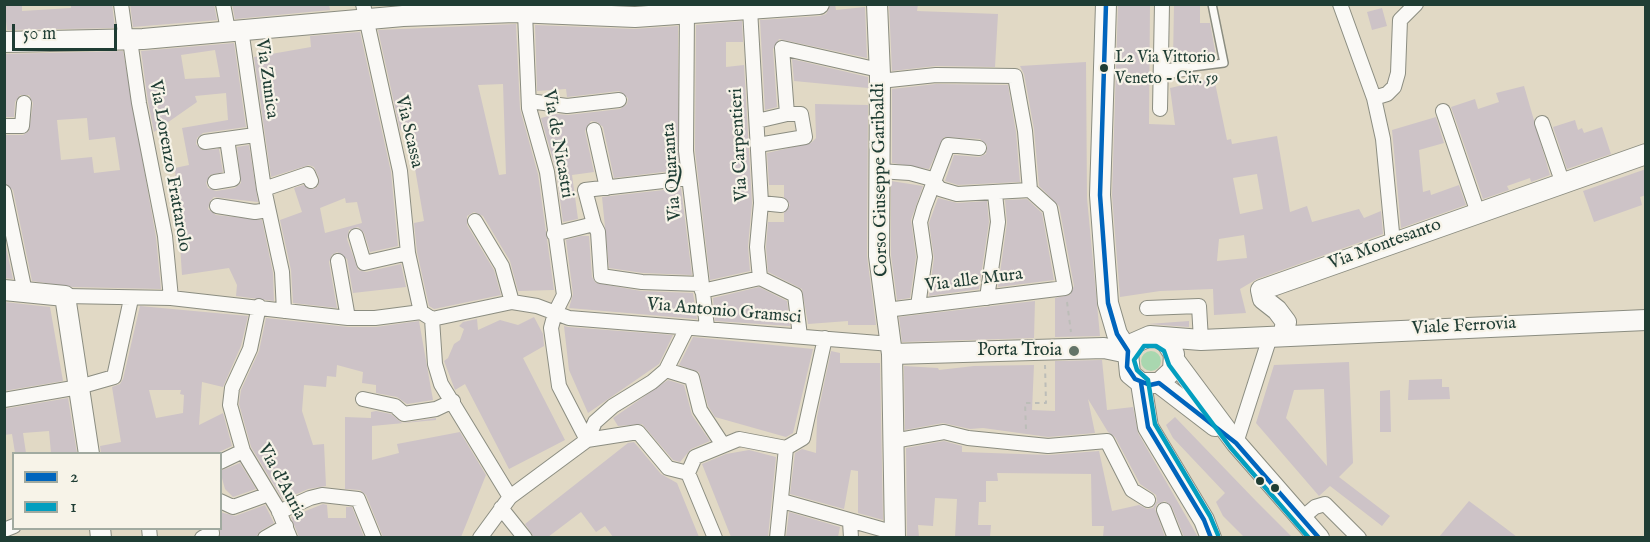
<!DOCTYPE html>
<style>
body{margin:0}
#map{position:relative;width:1650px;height:542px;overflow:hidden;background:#e1d9c5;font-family:"IM FELL English",serif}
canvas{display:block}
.frame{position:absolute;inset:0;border:6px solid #1f3d34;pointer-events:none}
.legend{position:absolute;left:12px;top:452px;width:210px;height:78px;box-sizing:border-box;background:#f7f3e8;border:2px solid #a1aaa0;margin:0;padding:8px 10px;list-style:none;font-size:18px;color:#1f3d34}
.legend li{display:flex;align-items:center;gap:12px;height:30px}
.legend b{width:30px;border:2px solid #a1aaa0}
.scale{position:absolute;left:12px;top:24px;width:105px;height:27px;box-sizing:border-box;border:3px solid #1f3d34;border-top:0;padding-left:8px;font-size:18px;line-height:21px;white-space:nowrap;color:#1f3d34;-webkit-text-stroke:4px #f7f3e8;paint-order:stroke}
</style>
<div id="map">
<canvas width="1650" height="542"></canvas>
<div class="frame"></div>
<ul class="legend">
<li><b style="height:8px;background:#0065bd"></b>2</li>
<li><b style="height:8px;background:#039ebf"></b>1</li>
</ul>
<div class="scale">50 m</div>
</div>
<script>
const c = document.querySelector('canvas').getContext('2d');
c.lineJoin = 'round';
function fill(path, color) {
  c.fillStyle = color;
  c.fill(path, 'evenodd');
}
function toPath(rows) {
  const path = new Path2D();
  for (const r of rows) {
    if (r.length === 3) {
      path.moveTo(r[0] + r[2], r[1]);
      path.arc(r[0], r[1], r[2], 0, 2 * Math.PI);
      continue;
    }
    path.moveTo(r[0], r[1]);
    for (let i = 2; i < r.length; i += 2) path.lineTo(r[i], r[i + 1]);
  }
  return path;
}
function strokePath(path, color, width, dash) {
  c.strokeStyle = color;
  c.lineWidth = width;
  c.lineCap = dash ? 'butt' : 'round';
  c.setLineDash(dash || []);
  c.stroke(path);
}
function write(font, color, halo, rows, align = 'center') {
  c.font = font + ' "IM FELL English",serif';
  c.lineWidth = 4.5;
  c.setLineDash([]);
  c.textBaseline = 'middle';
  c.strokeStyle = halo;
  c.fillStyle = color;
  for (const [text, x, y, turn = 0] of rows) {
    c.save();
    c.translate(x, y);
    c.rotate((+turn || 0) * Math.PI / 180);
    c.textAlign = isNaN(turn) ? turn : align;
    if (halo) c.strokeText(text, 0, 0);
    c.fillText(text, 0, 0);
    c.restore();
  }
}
const green = toPath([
 [1151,361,10]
]);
const building = toPath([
 [4,4,22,4,22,11,71,8,71,4,112,4,115,28,7,30],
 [130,4,214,4,217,20,133,27],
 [232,4,329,4,330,10,235,19],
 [831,4,835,4,836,10,865,7,867,58,779,39,773,49,777,107,765,110,760,20,820,16,826,14],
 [889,4,918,4,917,11,998,14,995,67,936,66,892,71],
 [1118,4,1150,4,1149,124,1175,125,1170,88,1214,78,1227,140,1231,139,1232,144,1277,136,1290,212,1307,206,1312,222,1359,209,1364,218,1381,211,1383,234,1257,279,1240,289,1246,313,1214,315,1213,289,1160,291,1120,297,1112,195],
 [1257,174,1263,209,1240,214,1233,178],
 [1244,235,1247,258,1217,261,1219,239],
 [1174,4,1200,4,1200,23,1210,23,1216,56,1196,56,1196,61,1173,61],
 [1382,8,1387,26,1372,30,1367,12],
 [742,21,743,42,726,42,726,67,744,65,752,203,748,246,750,271,710,280,695,150,696,25],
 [516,24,520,109,538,174,554,290,518,291,510,261,483,216,474,212,467,216,467,225,494,270,501,295,434,309,429,306,417,252,414,223,424,221,408,128,400,130,378,30],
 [503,84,506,174,499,175,478,85],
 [535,25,634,29,678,26,679,170,614,178,603,127,597,122,591,121,585,131,594,172,572,175,578,219,563,222,556,170,541,118,556,114,568,115,620,109,627,104,628,98,619,91,567,97,566,89,537,91],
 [360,32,391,172,398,246,370,252,364,233,358,227,349,230,347,239,358,270,366,272,401,264,406,287,353,293,347,259,337,252,332,255,329,262,337,308,293,303,291,270,280,220,302,212,294,188,303,185,314,189,318,186,319,178,314,167,309,165,271,177,254,57,311,47,310,36],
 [345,198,346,203,357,202,362,223,325,233,320,208],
 [234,43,246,127,203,133,197,138,196,144,202,150,219,149,223,172,210,175,206,183,208,188,216,191,235,188,241,183,237,147,249,145,258,202,214,197,210,201,208,209,216,215,262,220,273,273,274,301,236,296,237,285,229,268,182,275,175,168,189,165,182,128,228,120,226,93,195,96,197,102,154,132,148,102,141,51],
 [215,50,220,77,185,79,181,55],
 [123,51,156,237,161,289,73,287,32,281,13,190,4,183,4,135,23,135,29,131,33,103,29,95,20,95,15,102,14,117,4,117,4,54],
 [87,118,89,140,115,137,120,170,94,173,92,157,61,160,57,120],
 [792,59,868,77,868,88,794,81],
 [1086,62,1087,198,1100,336,1055,337,1055,298,1070,295,1074,286,1059,206,1039,186,1034,129,1024,74,1020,66],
 [936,84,1008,85,1016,132,1020,182,958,185,945,181,954,155,979,157,986,154,987,145,980,139,944,137,929,169,892,163,892,89],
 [1524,86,1550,175,1531,182,1530,178,1507,186,1509,190,1483,199,1451,107,1475,99,1478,109,1499,102,1496,93],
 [815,104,868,105,867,256,876,325,848,325,848,321,808,324,802,289,768,272,766,247,768,222,784,222,784,213,790,205,784,197,784,185,769,185,767,153,811,143,816,138],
 [1436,117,1444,143,1419,150,1423,192,1430,190,1431,195,1459,185,1466,205,1401,228,1392,130],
 [1575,120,1578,130,1582,128,1584,133,1602,127,1611,154,1567,169,1553,127],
 [1646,169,1646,195,1640,197,1642,205,1594,222,1583,191],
 [891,181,923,186,911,220,916,257,910,298,897,300,891,255],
 [681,188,692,275,643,273,609,268,602,197],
 [938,198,957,203,987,201,989,222,979,289,929,296,934,258,929,223],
 [1027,199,1042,213,1054,280,998,287,1007,223,1005,200],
 [581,236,589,236,592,277,596,283,641,291,693,293,697,319,569,308,573,294,566,240],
 [4,238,13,279,4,278],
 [759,287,787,301,790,326,715,321,713,298],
 [1035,301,1034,338,902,342,899,317],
 [4,302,50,307,63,381,4,391],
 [140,306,248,316,241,346,223,387,202,382,199,425,223,413,232,446,217,453,101,453,100,446,121,442,112,387,120,384,123,379],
 [149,390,181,390,180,394,184,395,183,413,156,418],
 [534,317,543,334,544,346,523,358,565,440,509,469,465,384,455,390,444,361,448,358,454,344,460,340,464,329,459,326,463,322,477,319,478,330,500,320,518,325],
 [266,318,348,327,376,327,419,321,433,400,407,404,397,397,376,393,376,385,362,383,363,372,337,365,336,377,327,376,326,387,304,385,302,411,313,445,324,444,326,486,308,489,283,500,251,447,239,404,241,390,259,351],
 [1189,321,1189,327,1148,324],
 [564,326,568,327,673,335,659,364,588,413,569,370],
 [693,337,813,349,793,433,786,437,715,417,708,406,699,372,679,365],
 [831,351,840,353,840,363,880,363,883,520,858,513,858,471,851,470,844,509,790,494,795,453,802,449,816,453,817,417],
 [1102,360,1107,410,1133,407,1138,433,1198,537,1184,537,1172,507,1165,501,1157,504,1155,509,1165,537,1103,537,1104,526,1092,526,1091,474,997,473,998,481,986,481,986,502,979,502,978,525,991,525,990,537,955,537,957,499,935,498,933,526,918,525,919,537,907,537,906,448,944,441,962,446,962,452,1049,455,1099,451,1112,511,1139,505,1147,509,1153,508,1157,501,1156,495,1140,484,1115,437,1108,432,1088,399,1095,433,1048,437,983,428,970,429,943,423,905,430,904,366,938,368,939,370,974,366,1034,365,1032,410,1055,411,1055,361],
 [1349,362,1353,463,1339,477,1390,516,1382,526,1330,486,1319,496,1256,423,1274,365],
 [1324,389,1327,466,1286,418,1294,390],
 [1442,379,1442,387,1449,387,1450,399,1408,400,1409,380],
 [668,380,684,385,692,415,710,441,691,449,680,462,673,460,642,424,618,426,613,418],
 [1390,390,1391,432,1380,432,1380,391],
 [68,398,77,453,51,453,49,431,23,433,26,453,15,453,12,434,4,435,4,409],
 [376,411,391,414,402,423,436,418,436,420,372,426,372,460,399,453,397,444,460,432,486,475,461,537,383,537,366,495,360,490,345,489,345,417,371,418,371,412],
 [1175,417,1256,501,1292,537,1244,537,1223,516,1216,502,1225,493,1173,438,1166,425],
 [634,442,661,474,677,483,699,537,613,537,605,526,596,532,581,512,548,537,534,537,525,524,628,443],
 [749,450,776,457,768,537,731,537,702,464,726,454],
 [240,463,256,489,233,497,225,489,220,471],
 [1469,501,1504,527,1517,537,1439,537],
 [323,504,327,505,328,518,346,518,346,507,352,507,364,537,299,537,291,517],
 [265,505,274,523,260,531,256,537,220,537,220,512,235,516],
 [789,512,840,527,838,537,786,537]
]);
const path = toPath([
 [1067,302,1071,332],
 [1026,429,1025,403,1046,403,1045,365]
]);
const lane = toPath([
 [1184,68,1224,63,1212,4]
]);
const street = toPath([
 [121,4,126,40],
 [223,4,228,30],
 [363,4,400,171,408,253,421,312],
 [753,4,750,9,761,203,757,247,760,278],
 [1340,4,1374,98,1383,139,1393,243],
 [687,7,686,151,707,327],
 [525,13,529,108,547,172,564,295,555,313,551,328,559,386,587,440],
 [241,29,264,189,282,272,284,311],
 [130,40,139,103,165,236,171,298],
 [1161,72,1184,69],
 [880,81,936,75,1015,76,1025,131,1030,190],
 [1374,98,1387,94,1394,87,1398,73,1400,20,1416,4],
 [529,101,567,106,619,100],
 [1160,109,1162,4],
 [1443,111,1478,213],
 [757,121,787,114],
 [1542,123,1563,184],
 [4,126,22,126,24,103],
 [594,130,607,188],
 [205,142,255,135],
 [758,145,805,137,801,114,787,114,782,48,879,70],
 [879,171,910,173,932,179,940,189,957,194,1030,190],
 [215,182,233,179,227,139],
 [264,189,308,174,311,181],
 [4,192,25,292],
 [761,203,781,205],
 [217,206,255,212,268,210],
 [475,221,502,266,512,302],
 [594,224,598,232,601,276,642,282,701,284],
 [554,234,594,224,585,190,689,178],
 [356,236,364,263,408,253],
 [338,261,348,318],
 [702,291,760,278,795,295,800,336],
 [65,296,171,298,348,318,375,318,421,312],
 [987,298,998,222,995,194],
 [259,306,250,349,232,388,230,405,243,451,278,509,290,538],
 [918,306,925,257,920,222,924,208,948,145,979,148],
 [1147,308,1199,306,1201,340],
 [886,310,1065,288,1050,208,1030,190],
 [421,312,432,319,512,302,537,306,569,318,891,344],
 [432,319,435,364,441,384,510,497],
 [666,370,692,378,700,410,723,445],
 [363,399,395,406,404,414,436,409,453,401],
 [4,400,79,387,114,377,131,299],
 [587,440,595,422,613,406,652,382,666,370,687,328],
 [893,441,944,432,968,438,1048,446,1107,441,1132,490,1148,500],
 [1236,443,1270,337],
 [786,448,803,438,825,338],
 [220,462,243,451],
 [688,473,695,457,739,439,786,448],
 [688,473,715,538],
 [220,501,233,507,269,494],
 [782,501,895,533],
 [501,508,525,538],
 [1164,510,1175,538],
 [279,512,310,498,322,495,358,499,374,538],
 [1302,518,1315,507,1325,504,1359,538],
 [850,521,851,538],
 [149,528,150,538],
 [4,530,14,526],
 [202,538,212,533,211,528],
 [265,538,286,526],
 [480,538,510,497,587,440,638,432,668,468,688,473],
 [777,538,786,448]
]);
const secondary = toPath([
 [877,4,880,75,879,256,892,354,895,538],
 [1106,4,1100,195,1108,303,1117,334,1128,351],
 [4,42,143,39,403,16,515,12,635,17,819,4],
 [4,290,65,296,89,454],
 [1283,336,1286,322,1277,310,1263,299,1261,290,1646,154],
 [1159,338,1166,342,1174,354,1173,370,1159,383,1141,383,1130,374,1128,353,1134,343,1150,336,1201,340,1646,320],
 [892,354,1104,348,1128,353],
 [1175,361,1236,443,1319,538],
 [1141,383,1148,427,1204,520,1211,538],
 [1159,383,1215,426],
 [100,528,101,538]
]);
const bus1 = toPath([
 [1106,4,1100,195,1108,303,1117,334,1128,351,1127,367,1135,379,1150,385,1159,383,1236,443,1319,538],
 [1141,383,1148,427,1204,520,1211,538]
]);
const bus2 = toPath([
 [1218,535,1210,516,1155,424,1148,380,1137,370,1134,360,1144,346,1156,346,1164,351,1169,365,1230,447,1309,538]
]);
const markers = [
 [1104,68,5,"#1f3d34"],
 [1074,351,6,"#637467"],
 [1260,481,5,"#1f3d34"],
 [1275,488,5,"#1f3d34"]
];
const busNames = [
 ["L2 Via Vittorio",1115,59],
 ["Veneto - Civ. 59",1115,80]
];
const streetNames = [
 ["Via Zunica",266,79,82],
 ["Via Scassa",408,132,77],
 ["Via de Nicastri",557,144,80],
 ["Via Carpentieri",740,145,-93],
 ["Via Lorenzo Frattarolo",169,166,80],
 ["Via Quaranta",673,172,-94],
 ["Corso Giuseppe Garibaldi",881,180,-91],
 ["Via Montesanto",1385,245,-20],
 ["Via alle Mura",974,281,-7],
 ["Via Antonio Gramsci",724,312,5],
 ["Viale Ferrovia",1464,327,-3],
 ["Via d'Auria",281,482,62]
];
const poiNames = [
 ["Porta Troia",1062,351]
];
fill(green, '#a9d7af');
fill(building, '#cdc3c7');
strokePath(lane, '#8b8d81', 10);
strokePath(street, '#8b8d81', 16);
strokePath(secondary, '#8b8d81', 22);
strokePath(path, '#bcbdb8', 2, [4.5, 4.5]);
strokePath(lane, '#faf9f6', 7);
strokePath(street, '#faf9f6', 14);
strokePath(secondary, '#faf9f6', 20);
strokePath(bus1, '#0065bd', 4.5);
strokePath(bus2, '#039ebf', 4.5);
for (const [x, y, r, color] of markers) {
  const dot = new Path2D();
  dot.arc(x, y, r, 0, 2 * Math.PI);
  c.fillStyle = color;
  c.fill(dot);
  strokePath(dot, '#f7f3e8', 2);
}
write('16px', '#1f3d34', '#f7f3e8', busNames, 'left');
write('18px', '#1f3d34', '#f7f3e8', streetNames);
write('18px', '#1f3d34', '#f7f3e8', poiNames, 'right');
</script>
